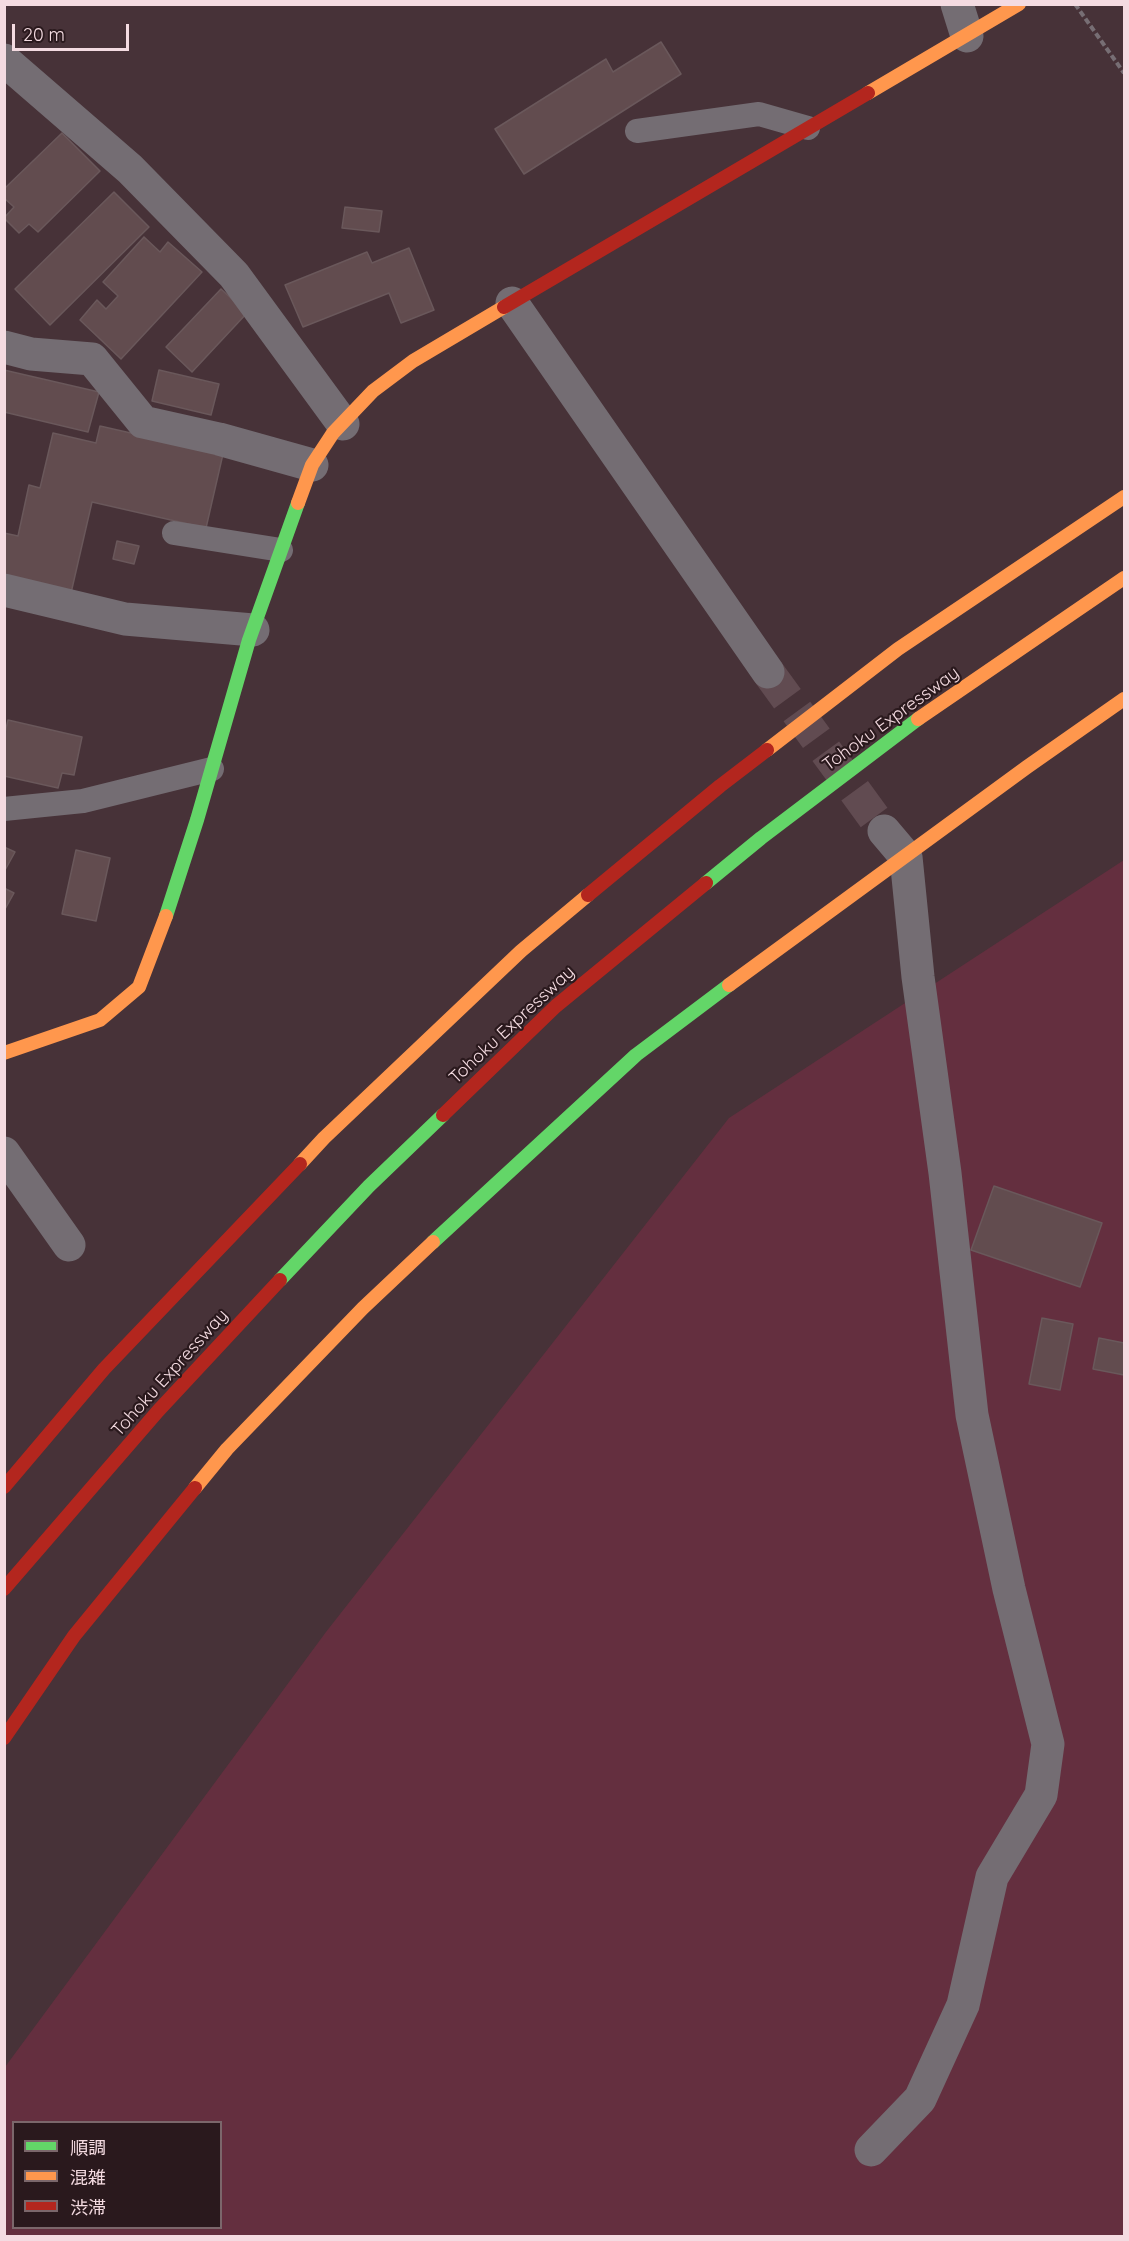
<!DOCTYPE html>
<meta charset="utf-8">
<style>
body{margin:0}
#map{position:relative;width:1129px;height:2241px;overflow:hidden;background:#473238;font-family:Quicksand,"Noto Sans JP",sans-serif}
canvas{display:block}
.frame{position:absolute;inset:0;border:6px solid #f4dbe1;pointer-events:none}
.legend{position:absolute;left:12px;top:2121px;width:210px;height:108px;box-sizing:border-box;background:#2a191d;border:2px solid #7b676b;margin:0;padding:8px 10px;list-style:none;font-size:18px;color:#f4dbe1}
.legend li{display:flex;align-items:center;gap:12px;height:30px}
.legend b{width:30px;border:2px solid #7b676b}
.scale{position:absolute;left:12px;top:24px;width:117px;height:27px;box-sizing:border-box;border:3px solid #f4dbe1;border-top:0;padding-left:8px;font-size:18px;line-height:21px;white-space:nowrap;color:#f4dbe1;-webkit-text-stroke:4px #2a191d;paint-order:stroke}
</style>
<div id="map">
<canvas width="1129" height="2241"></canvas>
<div class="frame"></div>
<ul class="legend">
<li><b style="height:8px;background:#63d668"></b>順調</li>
<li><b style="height:8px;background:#ff974d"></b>混雑</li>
<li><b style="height:8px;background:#b3261e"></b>渋滞</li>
</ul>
<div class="scale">20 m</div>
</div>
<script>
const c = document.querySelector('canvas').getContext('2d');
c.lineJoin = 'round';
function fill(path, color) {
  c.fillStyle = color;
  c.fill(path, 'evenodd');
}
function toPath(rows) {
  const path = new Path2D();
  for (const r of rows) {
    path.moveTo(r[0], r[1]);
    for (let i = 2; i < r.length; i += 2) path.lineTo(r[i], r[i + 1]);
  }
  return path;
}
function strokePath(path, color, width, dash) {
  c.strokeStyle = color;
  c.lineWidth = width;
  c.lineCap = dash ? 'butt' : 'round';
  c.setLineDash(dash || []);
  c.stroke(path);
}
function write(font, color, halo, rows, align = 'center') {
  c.font = font + ' Quicksand,sans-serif';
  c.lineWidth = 4.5;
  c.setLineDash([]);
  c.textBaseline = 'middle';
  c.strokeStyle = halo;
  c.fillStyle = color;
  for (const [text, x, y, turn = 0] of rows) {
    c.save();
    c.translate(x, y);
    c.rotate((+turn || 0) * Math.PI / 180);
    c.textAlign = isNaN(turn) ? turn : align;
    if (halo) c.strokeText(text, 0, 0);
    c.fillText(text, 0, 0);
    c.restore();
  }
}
const green = toPath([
 [1124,860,1124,2236,5,2236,5,2067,326,1632,729,1118],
 [14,2122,220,2122,220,2228,14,2228]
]);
const building = toPath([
 [661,42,681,74,524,174,495,129,606,59,613,72,661,42],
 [62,133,100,171,38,232,29,224,19,233,4,218,14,207,4,198,4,189,62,133],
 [114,192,149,227,50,325,15,289,114,192],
 [345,207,382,211,379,232,342,228,345,207],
 [144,237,160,252,168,242,202,272,121,359,80,320,97,300,106,309,118,296,103,282,144,237],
 [409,248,434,310,401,323,389,293,303,327,285,285,367,252,372,263,409,248],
 [221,289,247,313,192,372,166,347,221,289],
 [4,370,99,392,88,432,4,412,4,370],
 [159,370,219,384,211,415,152,401,159,370],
 [100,426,223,454,206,528,92,502,71,593,4,579,4,533,18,536,29,485,40,488,53,433,96,443,100,426],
 [117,541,139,546,134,564,113,559,117,541],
 [8,720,82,737,74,775,62,773,58,788,4,776,4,737,8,720],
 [4,847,15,852,4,872,4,847],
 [76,850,110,858,96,921,62,914,76,850],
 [4,888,14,893,4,911,4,888],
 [994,1186,1102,1223,1080,1287,971,1250,994,1186],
 [1042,1318,1073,1324,1060,1390,1029,1384,1042,1318],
 [1099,1338,1124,1343,1124,1375,1093,1369,1099,1338]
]);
const streetTunnel = toPath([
 [768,672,884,831]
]);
const path = toPath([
 [1075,4,1124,73]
]);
const lane = toPath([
 [637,131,759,114,808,128],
 [174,533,281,550],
 [4,809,83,801,212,769]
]);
const street = toPath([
 [957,4,967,36],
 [4,60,130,169,234,275,343,424],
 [512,303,768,672],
 [4,347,31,354,92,359,143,422,219,439,312,465],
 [4,590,125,619,253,630],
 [4,1153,69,1245],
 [871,2150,920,2099,963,2005,992,1877,1041,1795,1048,1744,1009,1589,972,1415,945,1173,918,977,906,857,884,831]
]);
const fast = toPath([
 [706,883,761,838,918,719],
 [166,916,197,820,249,640,298,503],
 [433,1242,636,1055,729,985],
 [280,1280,369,1186,443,1115]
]);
const slow = toPath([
 [868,93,1019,4],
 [298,503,312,465,333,433,373,391,413,361,504,307],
 [918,719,1124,578],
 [767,750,898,649,1124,497],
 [729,985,1027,767,1124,699],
 [4,1053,100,1020,139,987,166,916],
 [300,1164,324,1138,521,951,588,895],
 [195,1488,227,1449,363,1308,433,1242]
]);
const jam = toPath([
 [504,307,868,93],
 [588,895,720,786,767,750],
 [443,1115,556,1006,706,883],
 [4,1487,104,1369,300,1164],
 [4,1589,158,1411,280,1280],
 [4,1738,74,1636,195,1488]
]);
const streetNames = [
 ["Tohoku Expressway",891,719,-36],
 ["Tohoku Expressway",512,1025,-43],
 ["Tohoku Expressway",170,1373,-48]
];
fill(green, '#642f3f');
fill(building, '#624c4f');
strokePath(building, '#6a585b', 1.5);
strokePath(streetTunnel, '#614b51', 33, [33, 16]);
strokePath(path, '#776e74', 4, [6, 3]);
strokePath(lane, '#746d73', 24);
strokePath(street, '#746d73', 33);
strokePath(fast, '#63d668', 14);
strokePath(slow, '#ff974d', 14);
strokePath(jam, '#b3261e', 14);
write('18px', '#f4dbe1', '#2a191d', streetNames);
</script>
